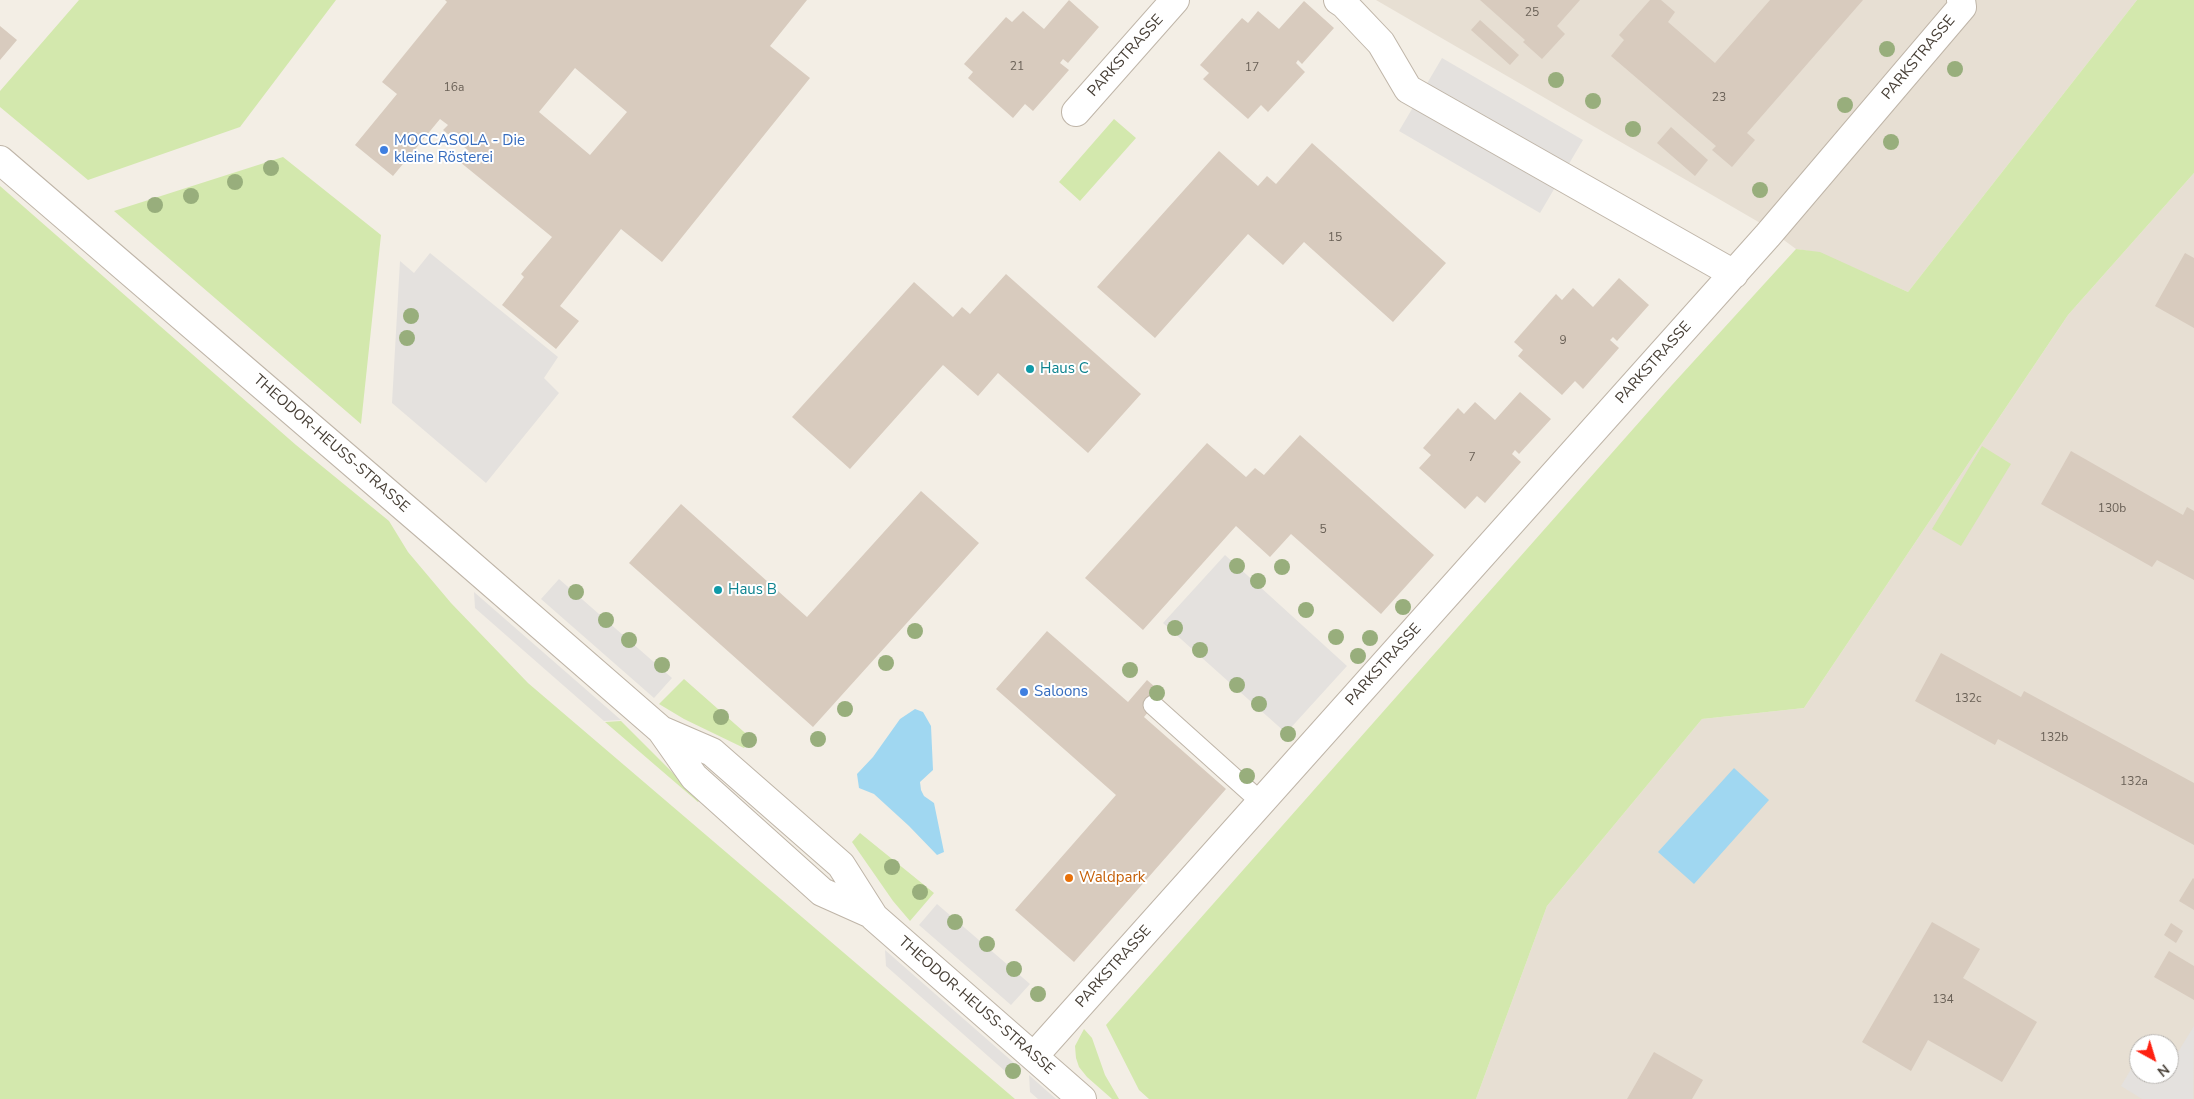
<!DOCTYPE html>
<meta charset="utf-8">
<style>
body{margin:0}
#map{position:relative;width:2194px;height:1099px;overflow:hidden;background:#f3eee5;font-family:"Nunito Sans",sans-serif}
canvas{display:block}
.north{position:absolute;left:2129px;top:1034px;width:50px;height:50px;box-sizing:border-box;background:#fff;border:1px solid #b5b2ae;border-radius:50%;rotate:141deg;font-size:14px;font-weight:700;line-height:20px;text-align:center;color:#463e35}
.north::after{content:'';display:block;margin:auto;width:18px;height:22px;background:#fe2111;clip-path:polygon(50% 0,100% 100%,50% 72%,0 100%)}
</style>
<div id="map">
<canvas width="2194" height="1099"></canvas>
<div class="north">N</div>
</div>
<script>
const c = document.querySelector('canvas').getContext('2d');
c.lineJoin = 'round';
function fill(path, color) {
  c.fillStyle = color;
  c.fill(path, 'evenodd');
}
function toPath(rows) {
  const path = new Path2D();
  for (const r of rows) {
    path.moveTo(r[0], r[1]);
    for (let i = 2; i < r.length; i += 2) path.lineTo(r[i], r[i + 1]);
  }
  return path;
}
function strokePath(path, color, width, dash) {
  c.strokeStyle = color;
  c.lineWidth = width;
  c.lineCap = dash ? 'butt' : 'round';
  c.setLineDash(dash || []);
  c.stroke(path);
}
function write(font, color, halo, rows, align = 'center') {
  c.font = font + ' "Nunito Sans",sans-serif';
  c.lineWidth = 4;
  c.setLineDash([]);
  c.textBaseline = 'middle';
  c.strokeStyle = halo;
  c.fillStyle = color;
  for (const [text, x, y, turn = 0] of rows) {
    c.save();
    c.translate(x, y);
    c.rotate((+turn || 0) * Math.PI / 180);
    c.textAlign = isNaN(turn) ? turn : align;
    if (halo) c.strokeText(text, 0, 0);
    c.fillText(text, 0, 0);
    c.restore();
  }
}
const residential = toPath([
 [1376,0,2137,0,1908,292,1820,253,1796,249,1762,224],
 [2194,173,2194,1099,1476,1099,1547,906,1702,719,1804,708,2068,315],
 [2139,1044,2169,1044,2169,1074,2139,1074]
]);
const green = toPath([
 [79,0,336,0,240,127,88,180,0,107,0,91],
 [2137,0,2194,0,2194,173,2068,315,1804,708,1702,719,1547,906,1476,1099,1149,1099,1139,1090,1106,1025,1672,385,1796,249,1820,252,1908,292],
 [1114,119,1136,138,1080,201,1059,182],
 [283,157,381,235,361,424,114,211],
 [0,186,296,445,389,521,408,552,451,603,528,683,1015,1099,0,1099],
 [1982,446,2011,464,1961,546,1932,529],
 [684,679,752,739,744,748,684,719,659,704],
 [621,721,700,800,698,802,605,722],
 [860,833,934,893,910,921,893,901,852,842],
 [1084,1029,1092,1038,1105,1075,1119,1099,1112,1099,1087,1077,1079,1067,1076,1058,1075,1046]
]);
const parking = toPath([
 [1442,58,1583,140,1540,213,1399,131],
 [430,253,558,357,544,378,559,393,486,483,392,403,400,261,414,273],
 [1225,555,1347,666,1286,733,1163,623],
 [559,579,672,678,654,698,541,599],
 [474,592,621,720,604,721,475,608],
 [937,904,1030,984,1011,1005,919,925],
 [885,950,1022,1070,1005,1071,886,966],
 [2194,1026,2193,1099,2142,1099,2121,1086,2139,1056,2139,1074,2169,1074,2169,1047,2178,1052],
 [1029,1075,1056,1099,1038,1099,1030,1092]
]);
const water = toPath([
 [915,709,923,712,931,726,933,770,920,782,921,790,924,796,934,803,944,852,937,855,909,826,874,794,859,788,857,774,873,757,900,719],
 [1734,768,1769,800,1694,884,1658,852]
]);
const building = toPath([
 [445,0,807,0,770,46,810,78,662,262,621,229,560,306,579,321,556,349,502,305,524,277,521,274,552,237,460,162,469,151,443,130,448,125,440,119,393,176,355,145,397,94,382,82,447,2],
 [575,68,627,112,590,155,539,112],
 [1069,0,1099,27,1068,63,1063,59,1060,63,1069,70,1033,111,1025,104,1013,118,968,78,973,72,964,64,1006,17,1012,22,1023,11,1044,29],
 [1480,0,1580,0,1557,26,1565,34,1542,59,1523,42,1525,40],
 [1650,0,1661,0,1675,12,1668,22,1715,63,1770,0,1863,0,1747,133,1755,140,1732,167,1712,150,1716,146,1611,56,1624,40,1619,35],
 [1304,1,1334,28,1302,64,1298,60,1296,63,1305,72,1268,112,1261,105,1248,119,1203,79,1209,73,1200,65,1242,18,1248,23,1258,11,1279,29],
 [1480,20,1519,55,1510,65,1471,30],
 [0,26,17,40,0,60],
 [1671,127,1708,160,1695,176,1657,143],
 [1312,143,1446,263,1393,322,1304,242,1283,265,1248,234,1155,338,1097,287,1219,151,1258,186,1267,176,1276,184],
 [2185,253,2194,258,2194,328,2155,306],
 [1006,274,1141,394,1088,453,998,373,978,396,943,365,850,469,792,417,914,282,953,317,962,307,970,314],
 [1619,278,1649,305,1617,341,1613,337,1610,340,1619,348,1583,389,1575,381,1562,395,1518,356,1523,350,1514,342,1556,294,1562,300,1573,288,1593,307],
 [1520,392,1551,419,1519,454,1515,450,1512,454,1521,462,1485,503,1477,496,1465,509,1419,468,1431,455,1423,448,1458,408,1464,414,1475,402,1495,420],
 [1300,435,1434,555,1381,614,1291,534,1270,557,1236,526,1143,630,1085,578,1207,443,1246,477,1255,468,1264,475],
 [2071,451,2183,515,2187,507,2194,511,2194,580,2157,560,2152,567,2041,504],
 [921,491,979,543,813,727,629,563,681,504,807,617],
 [1047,631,1128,702,1147,680,1163,694,1144,717,1226,789,1074,962,1015,910,1116,795,996,689],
 [1941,653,2021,697,2024,691,2194,783,2194,845,1998,739,1995,745,1915,701],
 [2193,878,2194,879,2194,910,2179,901],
 [1932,922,1980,949,1963,978,2037,1022,2002,1082,1928,1040,1911,1071,1862,1042],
 [2171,923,2183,931,2176,943,2164,935],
 [2169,951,2194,966,2194,1000,2154,977],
 [1654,1052,1703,1080,1692,1099,1627,1099]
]);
const service = toPath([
 [1153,705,1261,802]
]);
const minor = toPath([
 [1338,0,1344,4,1381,43,1408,89,1734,274],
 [1076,112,1175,0],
 [1034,1056,1768,235,1962,7,1961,0]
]);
const tertiary = toPath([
 [0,160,447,544,661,730,694,777,822,892,869,913],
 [661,730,712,752,841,865,874,917,1082,1099]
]);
const trees = [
 [1887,49],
 [1955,69],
 [1556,80],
 [1593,101],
 [1845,105],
 [1633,129],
 [1891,142],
 [271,168],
 [235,182],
 [1760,190],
 [191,196],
 [155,205],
 [411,316],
 [407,338],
 [1237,566],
 [1282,567],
 [1258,581],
 [576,592],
 [1403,607],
 [1306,610],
 [606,620],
 [1175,628],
 [915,631],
 [1336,637],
 [1370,638],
 [629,640],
 [1200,650],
 [1358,656],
 [886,663],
 [662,665],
 [1130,670],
 [1237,685],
 [1157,693],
 [1259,704],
 [845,709],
 [721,717],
 [1288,734],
 [818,739],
 [749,740],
 [1247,776],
 [892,867],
 [920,892],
 [955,922],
 [987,944],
 [1014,969],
 [1038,994],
 [1013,1071]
];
const markers = [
 [384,150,5,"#3f7fe0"],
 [1030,369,5,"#0f9aa8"],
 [718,590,5,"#0f9aa8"],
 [1024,692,5,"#3f7fe0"],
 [1069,878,5,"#e8710a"]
];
const numberNames = [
 ["25",1532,13],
 ["21",1017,67],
 ["17",1252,68],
 ["16a",454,88],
 ["23",1719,98],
 ["15",1335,238],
 ["9",1563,341],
 ["7",1472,458],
 ["130b",2112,509],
 ["5",1323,530],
 ["132c",1968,699],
 ["132b",2054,738],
 ["132a",2134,782],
 ["134",1943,1000]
];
const streetNames = [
 ["PARKSTRASSE",1126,56,-48],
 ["PARKSTRASSE",1919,58,-50],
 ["PARKSTRASSE",1654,363,-48],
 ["THEODOR-HEUSS-STRASSE",331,444,41],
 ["PARKSTRASSE",1384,665,-48],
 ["PARKSTRASSE",1114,967,-48],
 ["THEODOR-HEUSS-STRASSE",976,1006,41]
];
const shopNames = [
 ["MOCCASOLA - Die",394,141],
 ["kleine Rösterei",394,158],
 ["Saloons",1034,692]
];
const cultureNames = [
 ["Haus C",1040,369],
 ["Haus B",728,590]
];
const foodNames = [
 ["Waldpark",1079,878]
];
fill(residential, '#e7dfd3');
fill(green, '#d3e8ad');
fill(parking, '#e4e1de');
fill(water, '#a0d7f1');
fill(building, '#d8cbbe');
strokePath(service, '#bfb5a8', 21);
strokePath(minor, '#bfb5a8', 30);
strokePath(tertiary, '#bfb5a8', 30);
strokePath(service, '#fff', 19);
strokePath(minor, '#fff', 28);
strokePath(tertiary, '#fff', 28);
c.fillStyle = '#98ae7c';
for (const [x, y] of trees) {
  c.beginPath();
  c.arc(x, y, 8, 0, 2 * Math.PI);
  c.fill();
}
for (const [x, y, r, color] of markers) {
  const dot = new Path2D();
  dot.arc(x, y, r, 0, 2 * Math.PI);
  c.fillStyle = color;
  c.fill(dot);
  strokePath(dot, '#fff', 2);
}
write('12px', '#6a6157', null, numberNames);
write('15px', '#463e35', '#fff', streetNames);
write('15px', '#366cbe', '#fff', shopNames, 'left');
write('15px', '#0d838f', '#fff', cultureNames, 'left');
write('15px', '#c56008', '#fff', foodNames, 'left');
</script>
